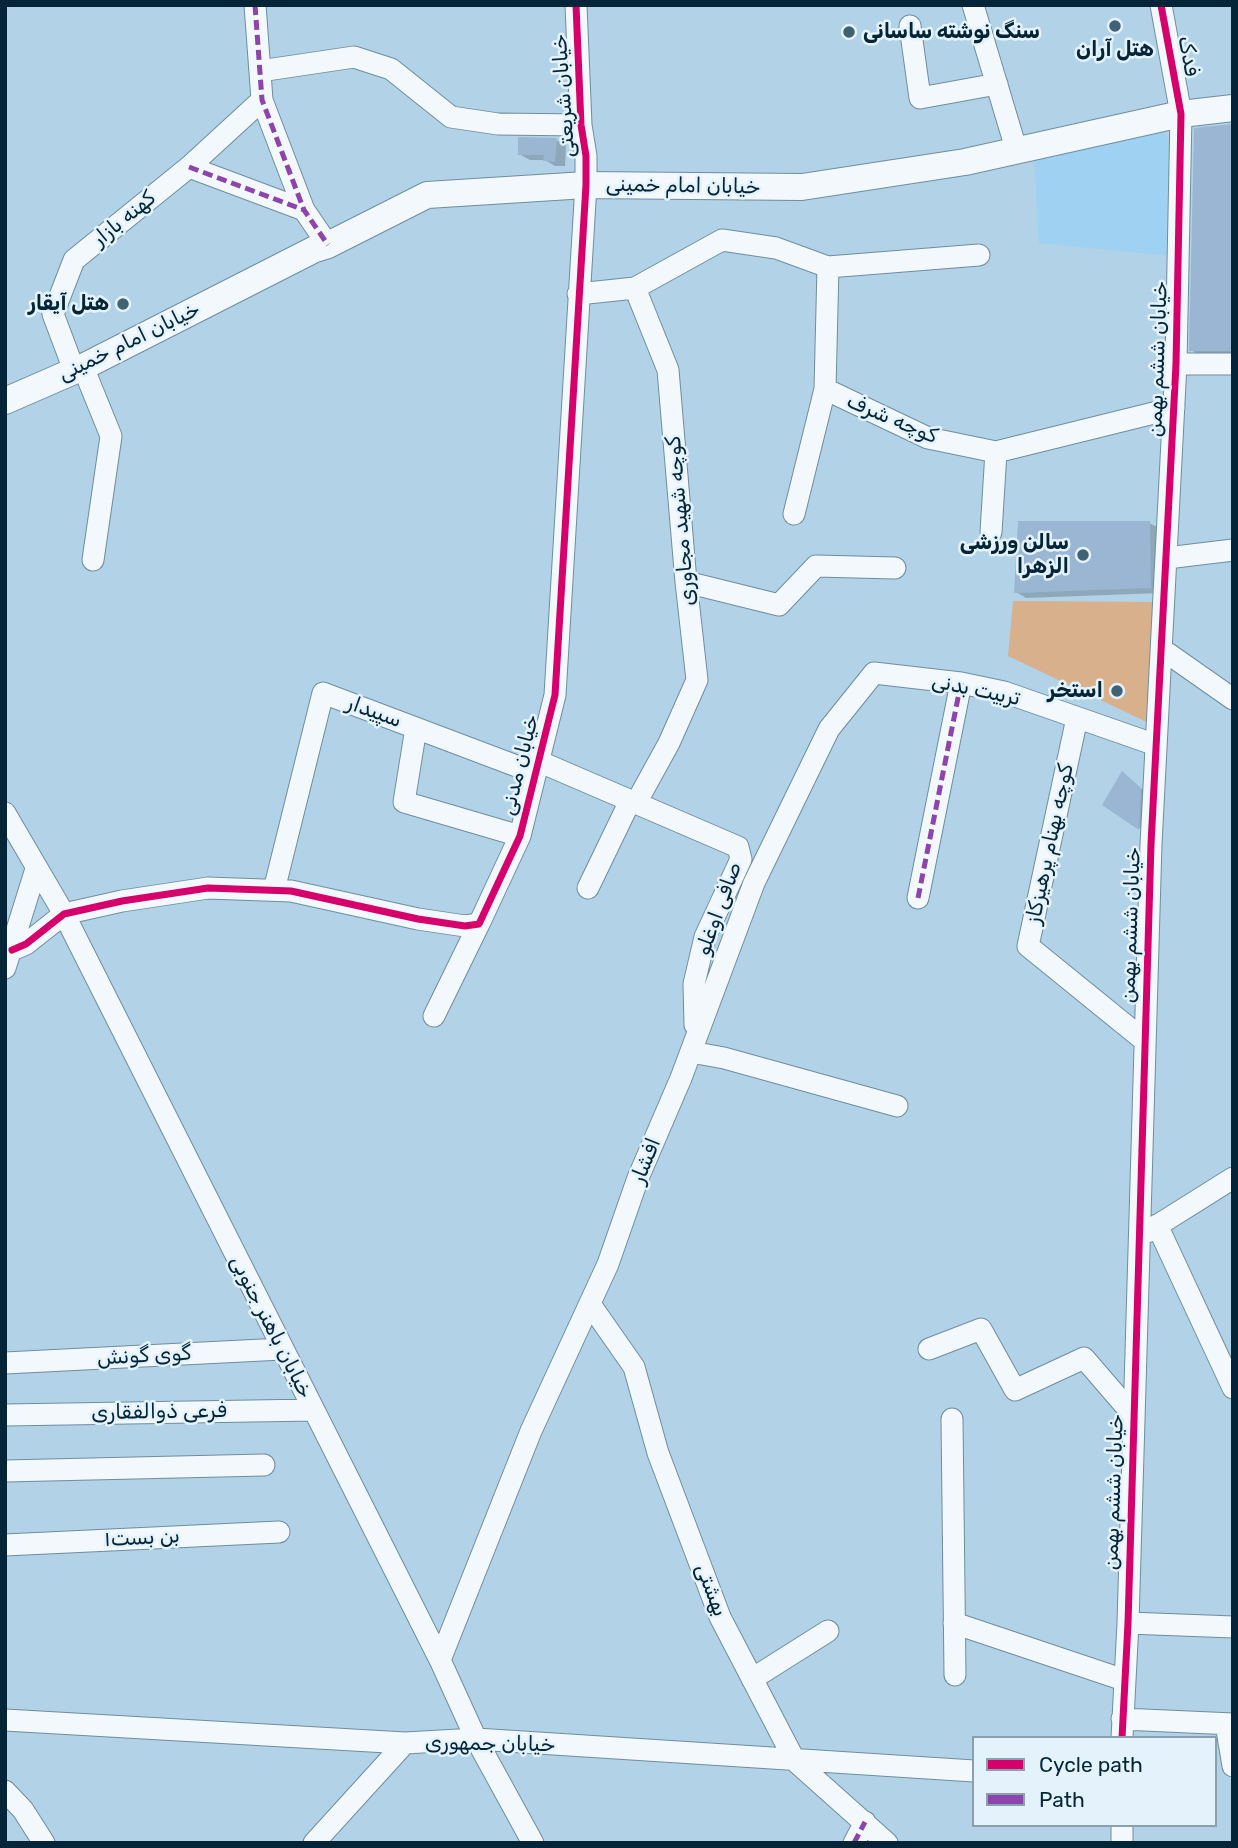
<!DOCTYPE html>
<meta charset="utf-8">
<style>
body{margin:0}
#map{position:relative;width:1238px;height:1848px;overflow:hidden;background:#b2d2e8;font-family:Rubik,sans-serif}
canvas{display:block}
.frame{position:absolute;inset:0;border:7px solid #042537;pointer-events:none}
.legend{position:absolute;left:972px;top:1736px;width:245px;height:91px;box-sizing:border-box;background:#e4f2fc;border:2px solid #8aa0ad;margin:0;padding:9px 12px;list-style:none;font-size:21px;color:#042537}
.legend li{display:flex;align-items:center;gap:14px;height:35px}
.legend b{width:35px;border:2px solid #8aa0ad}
</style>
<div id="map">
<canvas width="1238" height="1848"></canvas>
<div class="frame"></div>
<ul class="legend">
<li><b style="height:9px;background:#d6006c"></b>Cycle path</li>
<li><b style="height:9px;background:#8e44ad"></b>Path</li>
</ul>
</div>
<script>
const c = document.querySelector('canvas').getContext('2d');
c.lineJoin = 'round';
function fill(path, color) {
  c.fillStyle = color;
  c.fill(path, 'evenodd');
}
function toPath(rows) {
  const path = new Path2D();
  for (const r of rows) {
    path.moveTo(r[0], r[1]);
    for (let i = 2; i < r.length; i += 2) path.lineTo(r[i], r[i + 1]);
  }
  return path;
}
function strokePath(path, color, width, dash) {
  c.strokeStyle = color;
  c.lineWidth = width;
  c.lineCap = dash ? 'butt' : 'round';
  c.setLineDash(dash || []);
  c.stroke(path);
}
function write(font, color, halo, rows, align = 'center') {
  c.font = font + ' Rubik,"Noto Naskh Arabic",sans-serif';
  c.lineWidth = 5;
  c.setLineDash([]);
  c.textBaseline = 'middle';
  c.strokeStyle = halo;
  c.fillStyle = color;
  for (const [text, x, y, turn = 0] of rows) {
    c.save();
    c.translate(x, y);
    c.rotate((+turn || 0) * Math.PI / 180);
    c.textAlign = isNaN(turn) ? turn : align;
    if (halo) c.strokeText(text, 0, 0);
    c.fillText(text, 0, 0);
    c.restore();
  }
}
const built = toPath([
 [1161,130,1173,142,1170,256,1039,243,1034,156]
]);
const green = toPath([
 [1013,601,1153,602,1153,725,1008,656]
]);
const shadow = toPath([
 [1233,126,1233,356,1201,356,1191,350],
 [556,140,566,145,565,166,555,166,545,160,530,160,519,154],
 [1149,523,1159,528,1161,593,1026,598,1016,592],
 [1123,773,1148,794,1146,832,1104,805]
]);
const building = toPath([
 [1233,124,1233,351,1189,351,1194,128],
 [518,137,557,138,555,162,543,161,544,155,518,155],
 [1018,521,1150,521,1151,588,1014,593],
 [1122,771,1141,788,1139,830,1102,805]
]);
const minor = toPath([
 [255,5,262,100,304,210,328,245],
 [973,5,1017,152],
 [910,26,920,98,997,84],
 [260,71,354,57,391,69,451,117,498,124,581,125],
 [189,167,304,210],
 [828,267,979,255],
 [635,288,722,240,776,248,828,267,825,389,928,438,996,452,1174,408],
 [578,294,635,288,668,370,686,582,697,680,669,743,636,803],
 [1176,364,1233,364],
 [83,367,111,436,93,560],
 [74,370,53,314,74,260,189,167,262,100],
 [794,514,825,389],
 [991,532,996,452],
 [1167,558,1233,550],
 [686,582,779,605,816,566,895,568],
 [1163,650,1233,699],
 [1077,718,1028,946,1145,1041],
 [416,728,404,802,520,836],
 [538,761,738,847,741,859,705,937,694,984,695,1025],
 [5,813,64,914,440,1660,476,1739,533,1843],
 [588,888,630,801],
 [274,890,323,693,535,773],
 [918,898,961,683],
 [12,950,26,944,64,914,122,901,208,888,291,891,418,919,465,926,479,924,520,836,555,695,586,185,586,156,581,125,576,5],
 [5,968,36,869],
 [434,1016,479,924],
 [691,1052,724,1058,897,1106],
 [1157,1225,1233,1388],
 [1147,1232,1233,1178],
 [590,1304,634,1367,658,1453,720,1617,795,1761,887,1843],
 [929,1349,981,1329,1015,1390,1084,1358,1134,1416],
 [5,1363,282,1349],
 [5,1415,313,1410],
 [952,1419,955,1675],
 [5,1471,264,1465],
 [5,1545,279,1532],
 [954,1623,1124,1680],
 [1128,1623,1233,1627],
 [440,1660,531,1431,608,1264,638,1178,681,1078,754,883,829,729,874,673,961,683,1004,692,1156,745],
 [752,1679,828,1631],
 [1122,1719,1233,1724],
 [5,1720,405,1743,476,1739,974,1771],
 [1226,1724,1233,1766],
 [1122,1738,1128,1623,1151,844,1176,364,1181,114,1161,5],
 [5,1791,23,1810,44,1843],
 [1122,1825,1122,1843],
 [314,1843,405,1743],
 [854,1843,865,1822]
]);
const major = toPath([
 [5,401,83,367,315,249,328,245,427,195,586,185,802,187,965,162,1181,114,1233,108]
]);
const quiet = toPath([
 [255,5,262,100,304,210,328,245],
 [189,167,304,210],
 [918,898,961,683],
 [854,1843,865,1822]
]);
const cycleway = toPath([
 [12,950,26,944,64,914,122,901,208,888,291,891,418,919,465,926,479,924,520,836,555,695,586,185,586,156,581,125,576,5],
 [1122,1738,1128,1623,1151,844,1176,364,1181,114,1161,5]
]);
const markers = [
 [1115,26,7,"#416275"],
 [849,32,7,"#416275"],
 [123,304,7,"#416275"],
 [1083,555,7,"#416275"],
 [1117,691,7,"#416275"]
];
const poiNames = [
 ["سنگ نوشته ساسانی",863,32,"left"],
 ["هتل آران",1115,50,"center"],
 ["هتل آیقار",109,304],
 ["سالن ورزشی",1069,543],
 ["الزهرا",1069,567],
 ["استخر",1103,691]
];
const streetNames = [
 ["فدک",1188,56,79],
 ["خیابان شریعتی",564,96,-94],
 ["خیابان امام خمینی",683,186,1],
 ["کهنه بازار",124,219,-39],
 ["خیابان امام خمینی",129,342,-26],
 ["خیابان ششم بهمن",1158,359,-88],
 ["کوچه شرف",892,419,23],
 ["کوچه شهید مجاوری",681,521,-95],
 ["تربیت بدنی",976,690,12],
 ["سپیدار",374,712,20],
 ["خیابان مدنی",520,765,-76],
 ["کوچه بهنام پرهیزکاز",1050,844,-78],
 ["صافی اوغلو",719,909,-70],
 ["خیابان ششم بهمن",1131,925,-88],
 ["افشار",646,1161,-68],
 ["خیابان باهنر جنوبی",271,1327,63],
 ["گوی گونش",144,1356,-3],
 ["فرعی ذوالفقاری",159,1412,-1],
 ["خیابان ششم بهمن",1114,1492,-88],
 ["بن بست۱",142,1538,-3],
 ["بهشتی",711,1590,69],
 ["خیابان جمهوری",490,1744,1]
];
fill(built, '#9ed1f2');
fill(green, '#d8b08c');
fill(shadow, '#0003');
fill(building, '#9bb6d3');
strokePath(minor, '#6e8d9f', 23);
strokePath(major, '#6e8d9f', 28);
strokePath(minor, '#f3f8fc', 21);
strokePath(major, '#f3f8fc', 26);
strokePath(quiet, '#8e44ad', 5, [10, 5]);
strokePath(cycleway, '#d6006c', 7);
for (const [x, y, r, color] of markers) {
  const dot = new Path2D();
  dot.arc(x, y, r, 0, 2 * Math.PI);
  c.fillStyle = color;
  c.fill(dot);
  strokePath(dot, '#e4f2fc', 2.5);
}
write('bold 21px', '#042537', '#e4f2fc', poiNames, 'right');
write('21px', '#042537', '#e4f2fc', streetNames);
</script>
